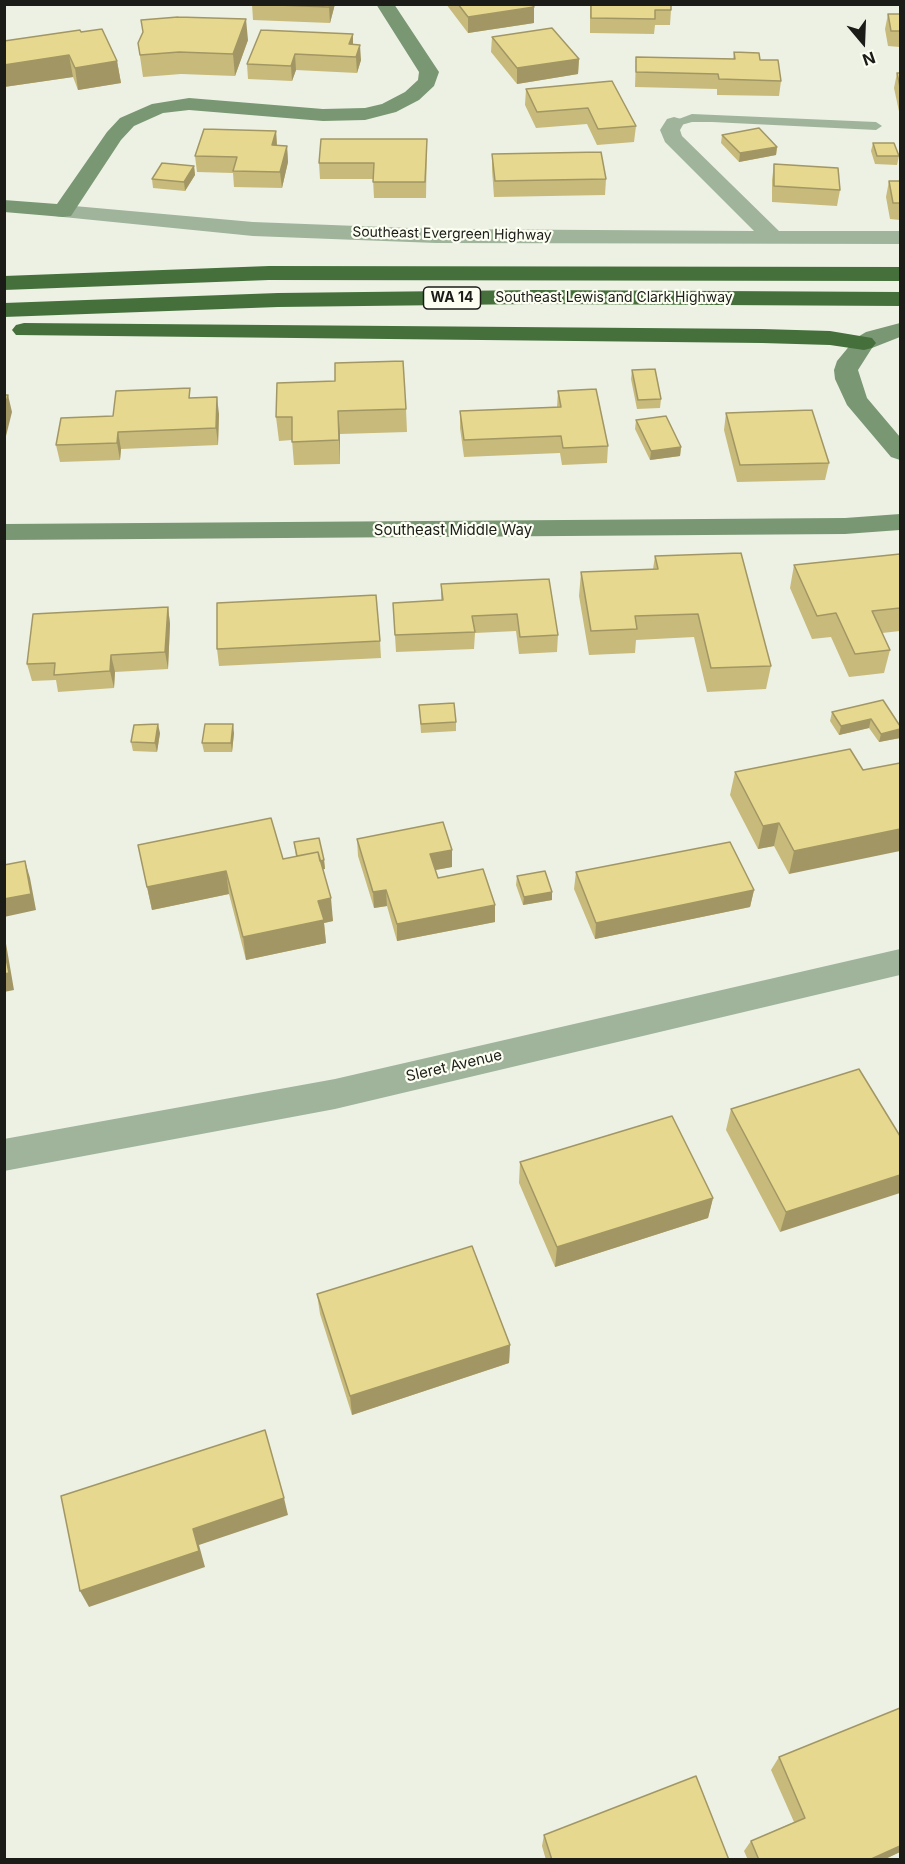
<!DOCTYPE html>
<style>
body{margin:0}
#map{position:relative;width:905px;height:1864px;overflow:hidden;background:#edf1e4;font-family:Inter,sans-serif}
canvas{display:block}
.frame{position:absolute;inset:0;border:6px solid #1b1c18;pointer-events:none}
.north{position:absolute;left:833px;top:12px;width:60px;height:60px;-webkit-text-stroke:4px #fbfef1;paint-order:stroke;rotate:161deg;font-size:16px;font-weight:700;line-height:24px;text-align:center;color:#1b1c18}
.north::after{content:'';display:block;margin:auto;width:21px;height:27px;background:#1b1c18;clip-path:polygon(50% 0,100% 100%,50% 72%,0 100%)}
</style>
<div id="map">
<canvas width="905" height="1864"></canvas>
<div class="frame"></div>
<div class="north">N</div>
</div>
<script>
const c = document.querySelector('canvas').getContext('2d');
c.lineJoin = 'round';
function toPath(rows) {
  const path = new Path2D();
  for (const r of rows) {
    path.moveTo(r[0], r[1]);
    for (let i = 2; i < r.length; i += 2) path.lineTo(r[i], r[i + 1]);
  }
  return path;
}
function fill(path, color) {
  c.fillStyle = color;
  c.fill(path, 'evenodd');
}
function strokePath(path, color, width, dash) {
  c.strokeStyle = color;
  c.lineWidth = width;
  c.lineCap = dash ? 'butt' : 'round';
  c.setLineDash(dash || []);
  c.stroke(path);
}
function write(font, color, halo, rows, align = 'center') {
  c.font = font + ' Inter,sans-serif';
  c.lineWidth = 4.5;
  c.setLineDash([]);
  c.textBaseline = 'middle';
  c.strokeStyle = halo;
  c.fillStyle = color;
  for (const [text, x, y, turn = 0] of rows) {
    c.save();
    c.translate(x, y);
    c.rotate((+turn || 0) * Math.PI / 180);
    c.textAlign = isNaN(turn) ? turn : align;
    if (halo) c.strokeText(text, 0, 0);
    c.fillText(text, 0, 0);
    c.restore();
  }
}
const lane = toPath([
 [692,114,876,122,882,126,876,130,712,122,692,122,674,127,668,123,692,114]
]);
const street = toPath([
 [674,117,681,119,684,123,680,130,682,136,779,231,900,231,900,244,436,243,253,236,63,217,55,216,52,211,55,206,63,205,253,222,436,229,754,231,665,142,660,130,667,119,674,117],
 [900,949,900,975,335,1109,4,1171,4,1139,335,1079,900,949]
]);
const secondary = toPath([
 [376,4,394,4,439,72,434,86,419,100,396,112,365,120,323,121,189,110,163,113,134,126,121,140,71,216,63,217,4,212,4,200,57,204,107,132,120,118,152,104,189,98,323,109,365,108,382,104,405,92,418,80,419,72,376,4],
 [900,323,900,337,872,348,858,370,867,398,900,437,900,460,891,457,847,405,835,379,834,370,837,361,856,338,866,332,900,323],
 [900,514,900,530,845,534,4,540,4,524,845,518,900,514]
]);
const highway = toPath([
 [269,266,900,267,900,281,269,280,4,290,4,276,269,266],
 [535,290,900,292,900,306,535,304,278,307,4,317,4,303,278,293,535,290],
 [24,323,762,329,830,331,872,338,876,343,872,348,864,350,830,345,762,343,16,335,12,330,16,325,24,323]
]);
const wall = toPath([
 [252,4,335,4,330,23,253,20],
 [446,4,532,4,534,23,468,33],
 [590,4,671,4,671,10,670,25,655,25,654,34,590,33],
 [888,14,900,14,900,47,888,46,885,29],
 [81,32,117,61,121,83,78,90,73,77,4,87,4,41],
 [353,34,353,44,361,60,357,73,296,70,292,81,248,79,247,64],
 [492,37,579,59,578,74,517,84,491,52],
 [248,40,235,76,181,74,143,77,138,43],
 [734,52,760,60,781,81,779,96,717,95,717,89,635,87,636,57,733,59],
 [897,73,900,73,900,116,894,88],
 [612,81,636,126,634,142,597,145,587,124,536,128,525,105,526,89],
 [276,131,277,145,287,146,288,162,282,188,234,187,233,173,197,172,195,156],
 [722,135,777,147,776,155,739,162,721,143],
 [427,139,426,198,374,198,373,179,320,179,319,163],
 [873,143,899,156,897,165,875,164,871,151],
 [492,154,606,179,605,195,494,197,492,170],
 [774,164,840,190,837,206,772,202,772,180],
 [194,166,195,175,185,191,153,188,152,179],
 [889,181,900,181,900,220,890,219,886,197],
 [632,370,661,399,660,408,637,409,631,379],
 [335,381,406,409,407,432,340,434,340,464,294,465,292,440,279,441,276,417],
 [558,391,608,446,607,463,562,465,560,453,464,457,460,428,460,411,557,407],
 [191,398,219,414,218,445,121,449,120,460,60,462,56,445,113,416],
 [726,413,829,463,825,480,737,482,724,430],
 [636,420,681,447,680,456,650,460,635,429],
 [900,554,900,631,882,633,890,650,884,673,849,677,831,637,812,639,790,588,794,565],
 [655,556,771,666,766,689,707,692,694,637,636,640,635,653,589,655,579,596,581,572,653,569],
 [549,579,558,635,557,652,519,654,516,631,475,633,474,649,396,652,393,603,441,600,441,584],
 [168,607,170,624,168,669,115,672,114,688,58,692,56,680,32,681,27,664],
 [380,641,381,658,219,666,217,649],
 [883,700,900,738,879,742,869,728,839,735,830,721,832,712],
 [419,705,456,722,456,731,421,733],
 [160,733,157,752,133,751,131,742],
 [234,733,232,752,204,752,202,743],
 [850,749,789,874,774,846,758,849,730,795,735,772],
 [357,839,452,867,435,870,438,878,495,922,397,941,387,906,374,908,358,856],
 [294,842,324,860,325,869,323,869,333,921,324,923,326,943,246,960,229,894,152,910,138,845,283,859,296,857],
 [576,872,754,890,750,907,595,939,574,889],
 [517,876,552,900,523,905,516,885],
 [859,1069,780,1232,726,1130,731,1109],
 [520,1162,713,1198,708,1218,555,1267,519,1183],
 [317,1294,510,1345,509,1363,352,1415,320,1314],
 [779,1757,900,1852,883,1860,748,1860,744,1851,751,1841,794,1822,771,1770],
 [544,1835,729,1860,546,1860,542,1846]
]);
const shadedWall = toPath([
 [330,4,335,4,330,23,329,7],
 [534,7,534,23,468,33,468,17],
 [246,19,248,40,235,76,233,54],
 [353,34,353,50,349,44],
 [360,45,361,60,357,73,356,57],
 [295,54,296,70,292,81,291,66],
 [69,55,73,77,4,87,4,65],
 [579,59,578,74,517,84,517,68],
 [117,61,121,83,78,90,75,68],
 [276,131,277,147,272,145],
 [287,146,288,162,282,188,280,172],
 [777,147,776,155,739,162,740,153],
 [194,166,195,175,185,191,184,182],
 [8,395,12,412,5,440,4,410],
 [217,397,219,414,218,445,216,428],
 [338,411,340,434,340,464,339,440],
 [118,432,121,449,120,460,117,443],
 [681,447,680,456,650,460,651,451],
 [168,607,170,624,168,669,165,652],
 [111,655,115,672,114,688,110,671],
 [871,719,869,728,839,735,841,726],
 [158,724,160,733,157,752,155,743],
 [233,724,234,733,232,752,231,743],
 [900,729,900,738,879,742,881,734],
 [779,823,774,846,758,849,763,826],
 [900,829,900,851,789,874,794,851],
 [452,850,452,867,430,871,430,854],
 [324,860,325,869,300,873,299,864],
 [25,861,30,878,36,910,4,917,4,899],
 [226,871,229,894,152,910,147,887],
 [386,890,387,906,374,908,373,892],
 [754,890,750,907,595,939,596,923],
 [552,892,552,900,523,905,524,897],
 [331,898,333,921,324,923,326,943,246,960,243,937,318,901],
 [495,905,495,922,397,941,397,924],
 [4,932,14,990,4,992],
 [900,1175,900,1193,780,1232,786,1212],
 [713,1198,708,1218,555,1267,557,1247],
 [510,1345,509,1363,352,1415,350,1396],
 [284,1498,288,1515,199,1545,205,1567,89,1607,80,1591,193,1529],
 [900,1846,900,1852,883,1860,869,1860]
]);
const building = toPath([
 [252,4,330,4,329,7,252,4],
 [458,4,532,4,534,7,468,17,458,4],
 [591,4,671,4,671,10,655,10,655,19,591,18,591,4],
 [888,14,900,14,900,31,891,31,888,14],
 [178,17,246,19,233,54,179,52,140,55,138,43,143,32,141,20,178,17],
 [552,28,579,59,517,68,492,37,552,28],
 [102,29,117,61,75,68,69,55,4,65,4,41,80,30,81,32,102,29],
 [261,30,353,34,349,44,360,45,356,57,295,54,291,66,247,64,261,30],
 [734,52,759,53,760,60,778,60,781,81,719,79,718,74,636,72,636,57,735,59,734,52],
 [897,73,900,73,900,87,897,73],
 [612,81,636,126,598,129,588,108,537,112,526,89,612,81],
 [759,128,777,147,740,153,722,135,759,128],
 [204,129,276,131,272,145,287,146,280,172,233,171,237,157,195,156,204,129],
 [321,139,427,139,425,182,373,182,374,163,319,163,321,139],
 [873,143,894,143,899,156,877,156,873,143],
 [601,152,606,179,495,181,492,154,601,152],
 [162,163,194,166,184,182,152,179,162,163],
 [774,164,838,168,840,190,774,186,774,164],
 [889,181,900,181,900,203,893,203,889,181],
 [403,361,406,409,338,411,339,440,292,442,292,417,276,417,277,383,335,381,335,363,403,361],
 [655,369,661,399,638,400,632,370,655,369],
 [190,388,189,398,217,397,216,428,118,432,117,443,56,445,61,418,113,416,116,391,190,388],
 [596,389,608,446,563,448,561,436,464,440,460,411,561,407,558,391,596,389],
 [4,395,8,395,4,410,4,395],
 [812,410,829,463,740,465,726,413,812,410],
 [666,416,681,447,651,451,636,420,666,416],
 [741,553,771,666,711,668,698,614,635,616,637,629,591,631,581,572,658,569,655,556,741,553],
 [900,554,900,608,872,611,890,650,855,654,836,613,817,616,794,565,900,554],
 [549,579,558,635,520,637,517,614,472,616,475,632,395,635,393,603,443,600,441,584,549,579],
 [376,595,380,641,217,649,217,603,376,595],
 [168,607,165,652,111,655,110,671,54,675,55,663,27,664,33,614,168,607],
 [883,700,900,726,900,729,881,734,871,719,841,726,832,712,883,700],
 [454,703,456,722,421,724,419,705,454,703],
 [158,724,155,743,131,742,134,725,158,724],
 [205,724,233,724,231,743,202,743,205,724],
 [850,749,863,770,900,763,900,829,794,851,779,823,763,826,735,772,850,749],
 [271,818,283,859,318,852,331,898,318,901,324,920,243,937,226,871,147,887,138,845,271,818],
 [443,822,452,850,430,854,438,878,483,869,495,905,397,924,386,890,373,892,357,839,443,822],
 [319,838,324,860,320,861,318,852,297,856,294,842,319,838],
 [730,842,754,890,596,923,576,872,730,842],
 [25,861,31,894,4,899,4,865,25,861],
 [545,871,552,892,524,897,517,876,545,871],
 [4,948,9,973,4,974,4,948],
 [859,1069,900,1136,900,1175,786,1212,731,1109,859,1069],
 [672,1116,713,1198,557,1247,520,1162,672,1116],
 [472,1246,510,1345,350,1396,317,1294,472,1246],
 [265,1430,284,1498,193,1529,199,1551,80,1591,61,1496,265,1430],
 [900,1708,900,1846,869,1860,759,1860,751,1841,805,1818,779,1757,900,1708],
 [696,1776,729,1860,552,1860,544,1835,696,1776]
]);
const farStreetnames = [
 ["Southeast Evergreen Highway",452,234,1],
 ["Southeast Lewis and Clark Highway",614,298]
];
const shields = [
 [452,298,57]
];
const shieldNames = [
 ["WA 14",452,298]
];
const streetNames = [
 ["Southeast Middle Way",453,530],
 ["Sleret Avenue",454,1066,-13]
];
fill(lane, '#a0b49b');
fill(street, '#a0b49b');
fill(secondary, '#799773');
fill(highway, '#45703b');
fill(wall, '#c7ba7b');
fill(shadedWall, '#a29764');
fill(building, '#e7d88f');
strokePath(building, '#a29764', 1.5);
write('14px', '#1b1c18', '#fbfef1', farStreetnames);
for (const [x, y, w] of shields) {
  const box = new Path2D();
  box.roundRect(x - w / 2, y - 11, w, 22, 4.5);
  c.fillStyle = '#fbfef1';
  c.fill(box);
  strokePath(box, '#1b1c18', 1.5);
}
write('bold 14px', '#1b1c18', null, shieldNames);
write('15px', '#1b1c18', '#fbfef1', streetNames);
</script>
